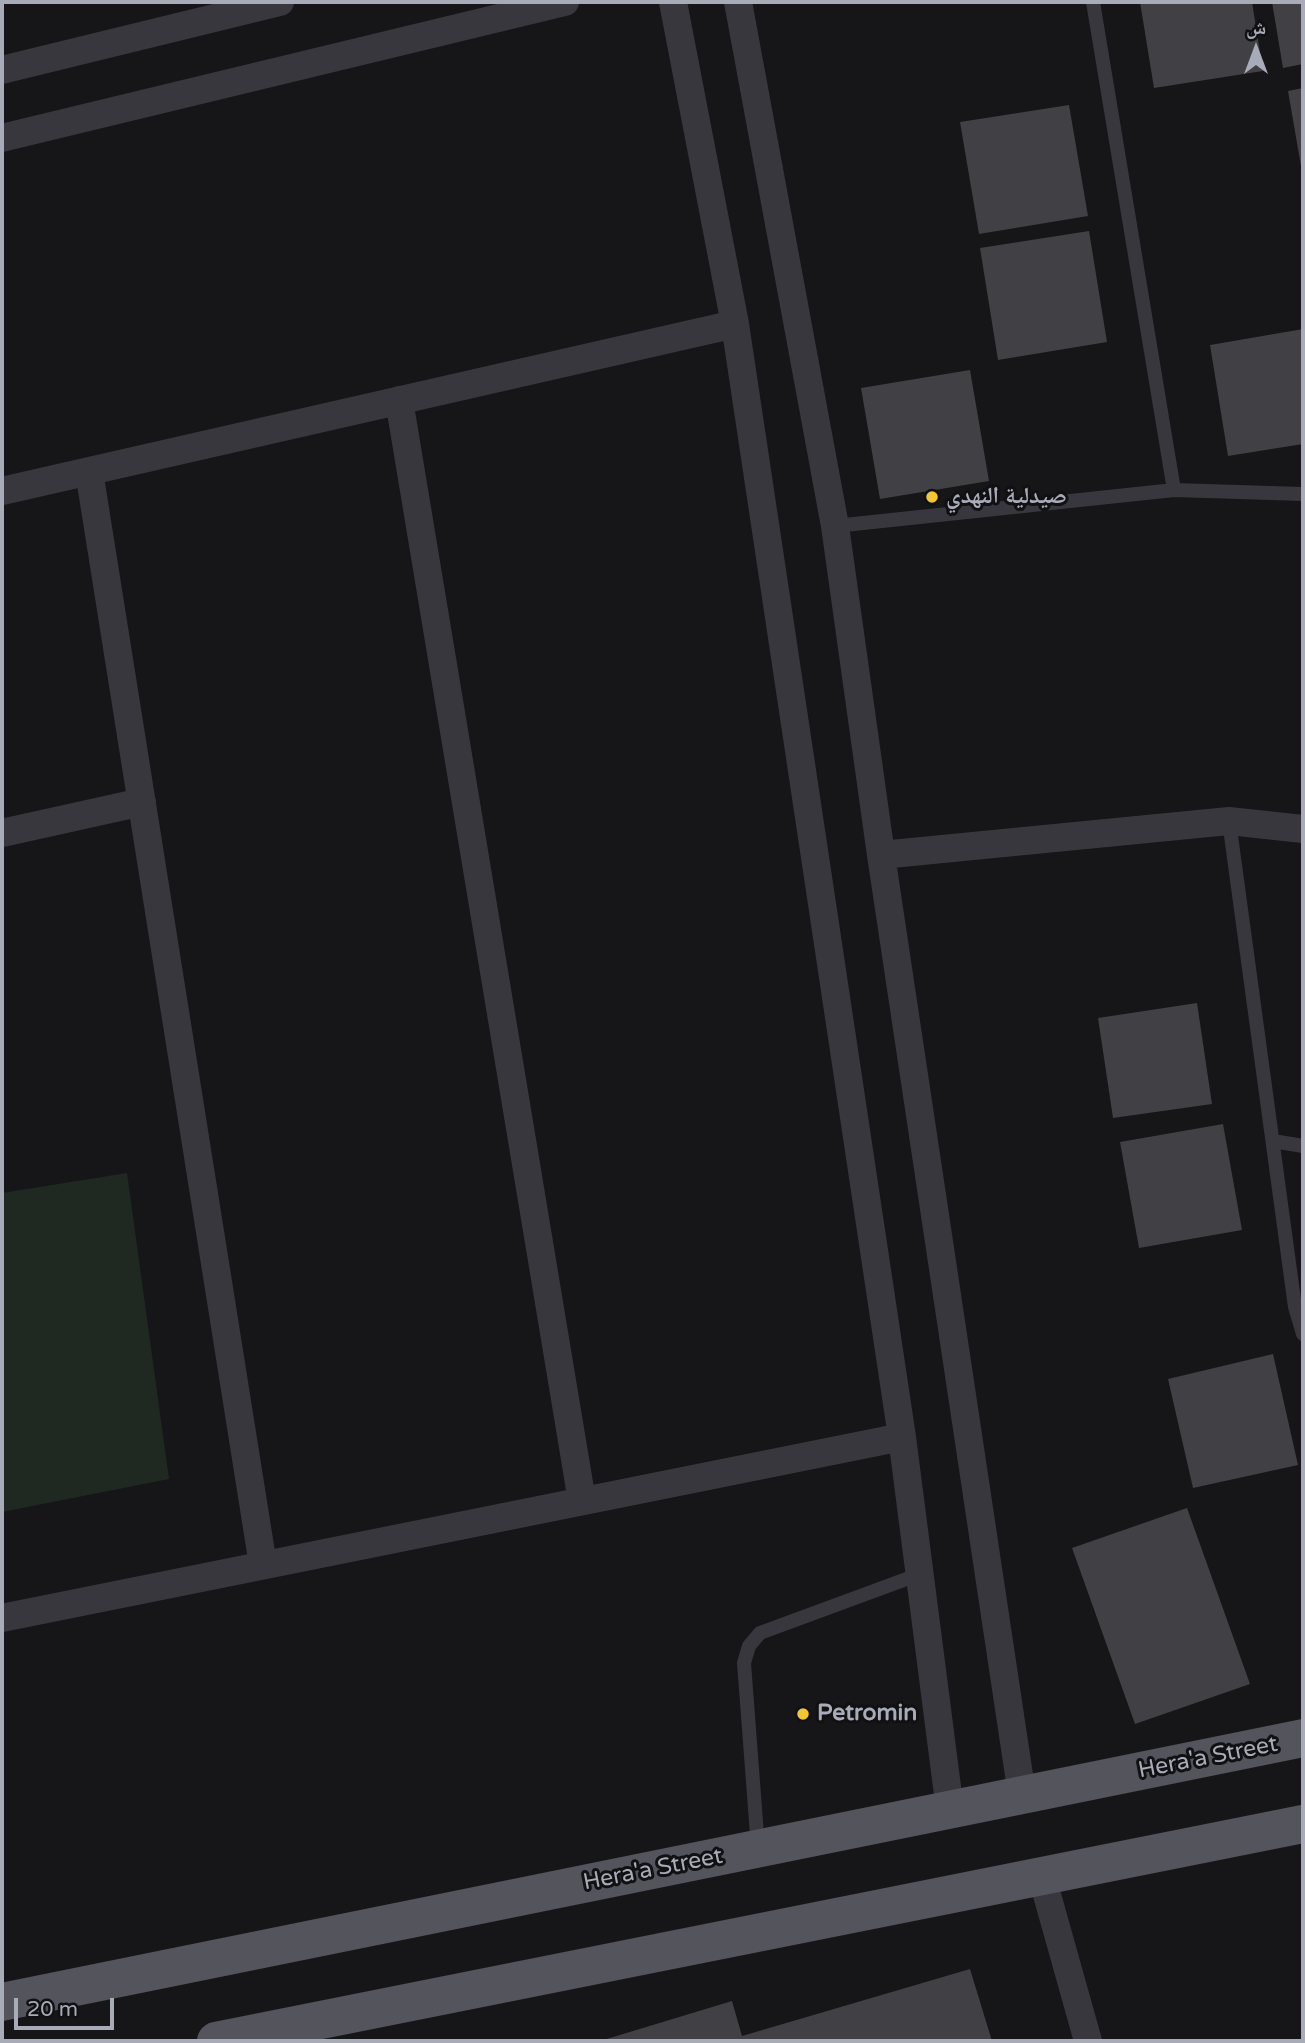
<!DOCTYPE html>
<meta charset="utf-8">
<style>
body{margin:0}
#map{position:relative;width:1305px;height:2043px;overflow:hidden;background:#161618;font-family:"Varela Round","Noto Naskh Arabic",sans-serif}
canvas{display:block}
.frame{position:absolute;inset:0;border:4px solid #a8abb8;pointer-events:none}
.north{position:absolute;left:1221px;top:14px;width:70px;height:70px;-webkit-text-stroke:5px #111113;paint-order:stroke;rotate:0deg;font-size:19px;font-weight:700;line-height:28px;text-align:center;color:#a8abb8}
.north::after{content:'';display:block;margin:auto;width:24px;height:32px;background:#a8abb8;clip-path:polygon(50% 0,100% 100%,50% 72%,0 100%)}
.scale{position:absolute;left:14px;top:1998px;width:100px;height:32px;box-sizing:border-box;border:4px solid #a8abb8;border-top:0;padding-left:9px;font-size:21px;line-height:24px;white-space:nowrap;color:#a8abb8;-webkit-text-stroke:5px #111113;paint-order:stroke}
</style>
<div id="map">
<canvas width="1305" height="2043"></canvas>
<div class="frame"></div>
<div class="north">ش</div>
<div class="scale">20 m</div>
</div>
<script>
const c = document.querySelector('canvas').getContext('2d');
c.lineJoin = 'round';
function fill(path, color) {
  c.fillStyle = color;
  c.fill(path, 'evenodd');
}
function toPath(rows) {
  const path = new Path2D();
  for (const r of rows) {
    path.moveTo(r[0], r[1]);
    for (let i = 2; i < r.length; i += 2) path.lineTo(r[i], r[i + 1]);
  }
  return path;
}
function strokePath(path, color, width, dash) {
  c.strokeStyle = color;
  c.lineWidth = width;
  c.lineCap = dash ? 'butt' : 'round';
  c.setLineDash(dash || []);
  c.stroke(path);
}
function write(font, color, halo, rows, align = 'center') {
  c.font = font + ' "Varela Round","Noto Naskh Arabic",sans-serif';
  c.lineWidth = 6;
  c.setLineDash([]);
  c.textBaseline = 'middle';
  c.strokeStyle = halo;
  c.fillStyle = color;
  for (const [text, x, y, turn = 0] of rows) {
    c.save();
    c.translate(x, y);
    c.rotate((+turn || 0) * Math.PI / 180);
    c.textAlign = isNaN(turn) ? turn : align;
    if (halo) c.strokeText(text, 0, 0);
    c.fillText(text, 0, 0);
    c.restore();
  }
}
const green = toPath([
 [127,1173,169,1479,2,1512,2,1193]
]);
const building = toPath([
 [1140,2,1252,2,1263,71,1154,88],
 [1272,2,1303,2,1303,64,1283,68],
 [1303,88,1303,172,1302,172,1288,91],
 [1069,105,1088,216,979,234,960,122],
 [1089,231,1107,342,998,360,980,248],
 [1303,329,1303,444,1228,456,1210,345],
 [970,370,989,481,880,499,861,388],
 [1197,1003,1212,1104,1113,1118,1098,1018],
 [1223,1124,1242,1230,1139,1248,1120,1142],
 [1273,1354,1298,1465,1193,1488,1168,1379],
 [1187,1508,1250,1684,1135,1724,1072,1548],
 [970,1969,992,2041,600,2041,732,2001,742,2036]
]);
const lane = toPath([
 [1093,2,1174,490],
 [835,526,1174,490,1303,494],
 [1229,821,1295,1307,1303,1334],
 [1273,1141,1303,1146],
 [758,1848,744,1663,749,1646,760,1633,920,1574]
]);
const street = toPath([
 [673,2,735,324,902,1437,950,1810],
 [738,2,835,526,881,855,1022,1795],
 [2,70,280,2],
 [2,138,565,2],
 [399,400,582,1501],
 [89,471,263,1565],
 [2,491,735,324],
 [2,833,142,802],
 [881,855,1229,821,1303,829],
 [2,1618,902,1437],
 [1042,1877,1088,2041]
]);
const primary = toPath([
 [2,2002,1303,1738],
 [216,2041,1303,1824]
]);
const markers = [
 [932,497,7,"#f3c633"],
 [803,1714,7,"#f3c633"]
];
const poiNames = [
 ["صيدلية النهدي",946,497],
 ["Petromin",817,1714]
];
const streetNames = [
 ["Hera'a Street",1208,1758,-11],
 ["Hera'a Street",653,1870,-11]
];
fill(green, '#202822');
fill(building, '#404045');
strokePath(lane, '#37373d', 14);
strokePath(street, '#37373d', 28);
strokePath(primary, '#53545c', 38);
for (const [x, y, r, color] of markers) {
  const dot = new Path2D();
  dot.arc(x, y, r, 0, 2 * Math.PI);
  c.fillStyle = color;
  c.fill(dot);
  strokePath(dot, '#111113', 2.5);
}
write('bold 23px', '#a8abb8', '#111113', poiNames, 'left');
write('23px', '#a8abb8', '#111113', streetNames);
</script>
